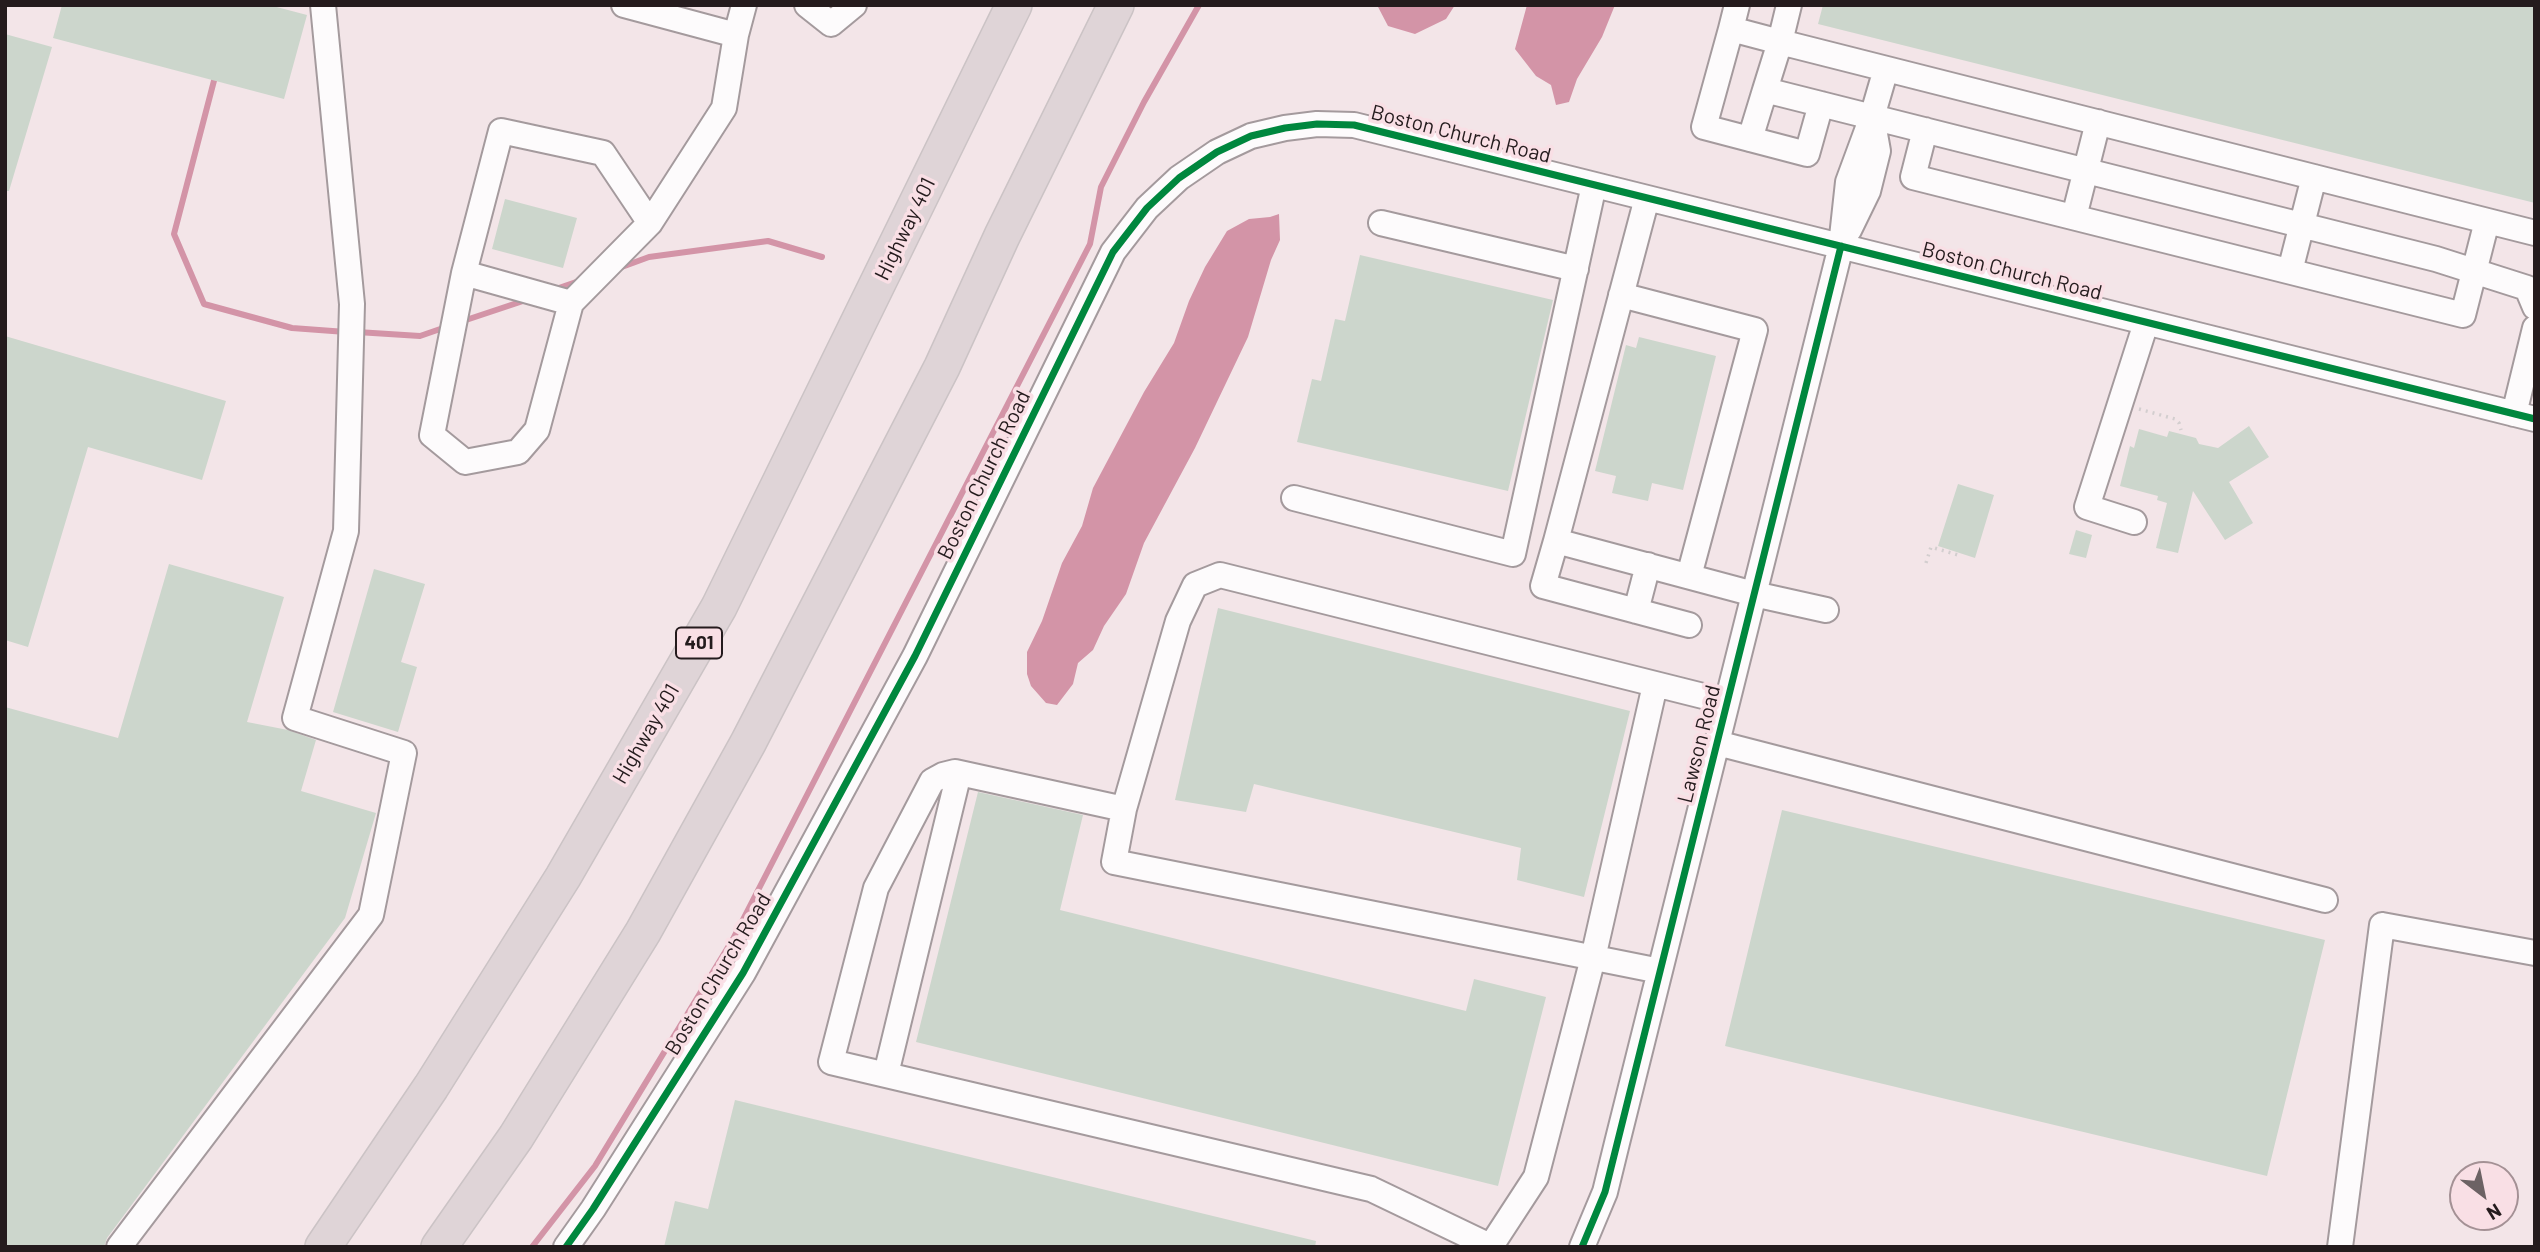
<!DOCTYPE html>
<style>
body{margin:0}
#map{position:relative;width:2540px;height:1252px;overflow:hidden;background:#f3e5e8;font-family:Barlow,sans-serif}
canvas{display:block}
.frame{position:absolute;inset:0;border:7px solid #241b1d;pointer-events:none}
.north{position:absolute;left:2449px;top:1161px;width:70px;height:70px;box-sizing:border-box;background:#f9dfe5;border:2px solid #a49195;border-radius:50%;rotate:148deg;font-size:19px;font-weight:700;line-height:28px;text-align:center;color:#241b1d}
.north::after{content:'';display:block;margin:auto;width:24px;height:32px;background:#6c6264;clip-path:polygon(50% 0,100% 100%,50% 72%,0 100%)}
</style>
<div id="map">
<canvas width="2540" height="1252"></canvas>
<div class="frame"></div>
<div class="north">N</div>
</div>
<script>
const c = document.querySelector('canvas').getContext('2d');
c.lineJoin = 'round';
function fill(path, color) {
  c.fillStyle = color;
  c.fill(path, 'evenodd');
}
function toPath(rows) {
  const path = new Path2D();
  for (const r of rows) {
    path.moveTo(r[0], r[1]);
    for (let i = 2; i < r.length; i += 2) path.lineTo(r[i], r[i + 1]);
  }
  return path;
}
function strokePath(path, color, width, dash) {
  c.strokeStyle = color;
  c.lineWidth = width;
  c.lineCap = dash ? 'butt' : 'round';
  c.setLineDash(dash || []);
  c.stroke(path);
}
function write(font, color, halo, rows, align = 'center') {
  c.font = font + ' Barlow,sans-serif';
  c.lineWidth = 7;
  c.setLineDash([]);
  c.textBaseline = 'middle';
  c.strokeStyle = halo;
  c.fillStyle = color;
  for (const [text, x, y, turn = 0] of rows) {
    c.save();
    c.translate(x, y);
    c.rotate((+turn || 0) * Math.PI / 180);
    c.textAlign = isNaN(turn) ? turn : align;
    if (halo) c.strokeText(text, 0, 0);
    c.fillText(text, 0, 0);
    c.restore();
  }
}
const water = toPath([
 [1377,5,1455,5,1446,19,1415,34,1388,26],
 [1527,5,1615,5,1602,37,1577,79,1569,102,1556,105,1551,85,1536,76,1515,49],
 [1279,214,1280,240,1271,260,1248,337,1195,448,1144,543,1126,594,1104,626,1093,650,1078,663,1073,684,1057,705,1046,703,1031,686,1027,674,1027,652,1042,621,1062,563,1082,526,1093,488,1144,392,1174,343,1189,301,1205,267,1227,231,1249,219,1270,217]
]);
const stream = toPath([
 [216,73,174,234,204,304,292,328,346,332],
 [619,268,649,257,768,241,822,257],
 [556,289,579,281],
 [460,322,526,300],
 [357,332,420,336,446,327],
 [532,1247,595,1166,733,939,1090,244,1101,187,1144,102,1199,5]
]);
const building = toPath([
 [62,5,269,5,307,15,284,99,53,38],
 [1823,5,2535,5,2535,203,1818,24],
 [5,34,52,47,9,191,5,191],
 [505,199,577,218,563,268,492,249],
 [1360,255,1553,300,1508,491,1297,442,1312,379,1321,381,1335,319,1345,321],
 [5,336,226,401,202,480,88,447,28,647,5,640],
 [1639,337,1716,356,1683,490,1652,483,1648,501,1612,493,1616,476,1595,471,1626,345,1636,348],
 [2249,426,2269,457,2229,482,2253,523,2225,540,2193,491,2178,553,2156,548,2167,503,2157,500,2158,496,2120,486,2130,446,2134,448,2139,429,2167,437,2169,431,2196,438,2199,444,2218,448],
 [1958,484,1994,495,1975,558,1938,546],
 [2076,530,2092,535,2086,558,2069,554],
 [169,564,284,597,247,722,288,730,316,740,301,791,376,813,345,918,107,1238,104,1247,5,1247,5,707,118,738],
 [374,569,425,584,401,662,417,667,398,732,333,712],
 [1218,608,1630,711,1584,897,1517,880,1521,848,1254,784,1246,812,1175,800],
 [978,792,1083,815,1060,910,1466,1011,1474,979,1546,997,1498,1186,916,1042],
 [1782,810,2325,940,2267,1176,1725,1046],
 [735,1100,1316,1241,1315,1247,664,1247,675,1201,708,1209]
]);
const path = toPath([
 [2139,409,2175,419,2179,423,2181,430],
 [1926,563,1931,547,1958,555]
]);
const minor = toPath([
 [624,5,736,35],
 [807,5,831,24,854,5],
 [1737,5,1731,29,1780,42,1765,90,2436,259,2527,288,2535,307],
 [1789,5,1780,42,2535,233],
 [1731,29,1704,127,1807,154,1821,104],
 [1925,130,1913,177,2463,315,2487,221],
 [1750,139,1765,90],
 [1647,198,1556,541,1754,594,1826,610],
 [2074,217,2098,122],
 [650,223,603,153,501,131,464,273,571,303,650,223,724,108,736,35,744,5],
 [1381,223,1576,269],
 [1849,230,1868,191,1878,151,1872,117],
 [2290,271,2314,177],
 [464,273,432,435,465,462,518,452,537,430,571,303],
 [1621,295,1755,330,1689,576],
 [2514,414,2535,328],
 [1294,498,1513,554,1594,185],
 [2134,522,2087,507,2146,323],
 [1556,541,1543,586,1689,625],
 [1636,611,1648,565],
 [1717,743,2325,900],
 [1124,809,1114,862,1660,971],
 [886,1074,959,773],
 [1491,1246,1536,1177,1593,958,1655,685],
 [119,1247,371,915,404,753,295,718,346,531,352,304,323,5],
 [566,1247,593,1209,743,973,915,656,1113,252,1147,208,1179,178,1217,152,1251,136,1285,128,1317,124,1354,125,2535,419],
 [1492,1247,1371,1189,831,1062,876,888,932,781,943,775,955,772,1124,809,1178,621,1195,585,1220,575,1727,702],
 [1582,1247,1605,1192,1617,1143,1841,246,1848,182,1872,117,1886,69],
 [2340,1247,2382,925,2535,953]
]);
const highway = toPath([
 [323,1247,431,1087,563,877,719,607,1014,5],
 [439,1247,516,1137,643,932,748,743,942,367,1002,236,1116,5]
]);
const cycleway = toPath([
 [566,1247,593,1209,743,973,915,656,1113,252,1147,208,1179,178,1217,152,1251,136,1285,128,1317,124,1354,125,2535,419],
 [1582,1247,1605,1192,1841,246]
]);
const shields = [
 [699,643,46]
];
const shieldNames = [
 ["401",699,643]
];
const streetNames = [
 ["Boston Church Road",1461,134,14],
 ["Highway 401",905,229,-64],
 ["Boston Church Road",2012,271,14],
 ["Boston Church Road",984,475,-64],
 ["Highway 401",646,734,-60],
 ["Lawson Road",1699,744,-76],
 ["Boston Church Road",718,974,-59]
];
fill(water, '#d394a7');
strokePath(stream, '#d394a7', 6);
fill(building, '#ccd6cc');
strokePath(minor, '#a49a9d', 28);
strokePath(highway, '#cbc3c5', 38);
strokePath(path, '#d3cecf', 3.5, [2, 5]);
strokePath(minor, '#fdfbfc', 24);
strokePath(highway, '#dfd4d7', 35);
strokePath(cycleway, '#00873e', 7);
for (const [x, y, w] of shields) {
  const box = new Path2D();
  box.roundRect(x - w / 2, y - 15.5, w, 31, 5);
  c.fillStyle = '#f9dfe5';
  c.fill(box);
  strokePath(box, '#241b1d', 2);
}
write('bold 19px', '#241b1d', null, shieldNames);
write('21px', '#241b1d', '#f9dfe5', streetNames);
</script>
